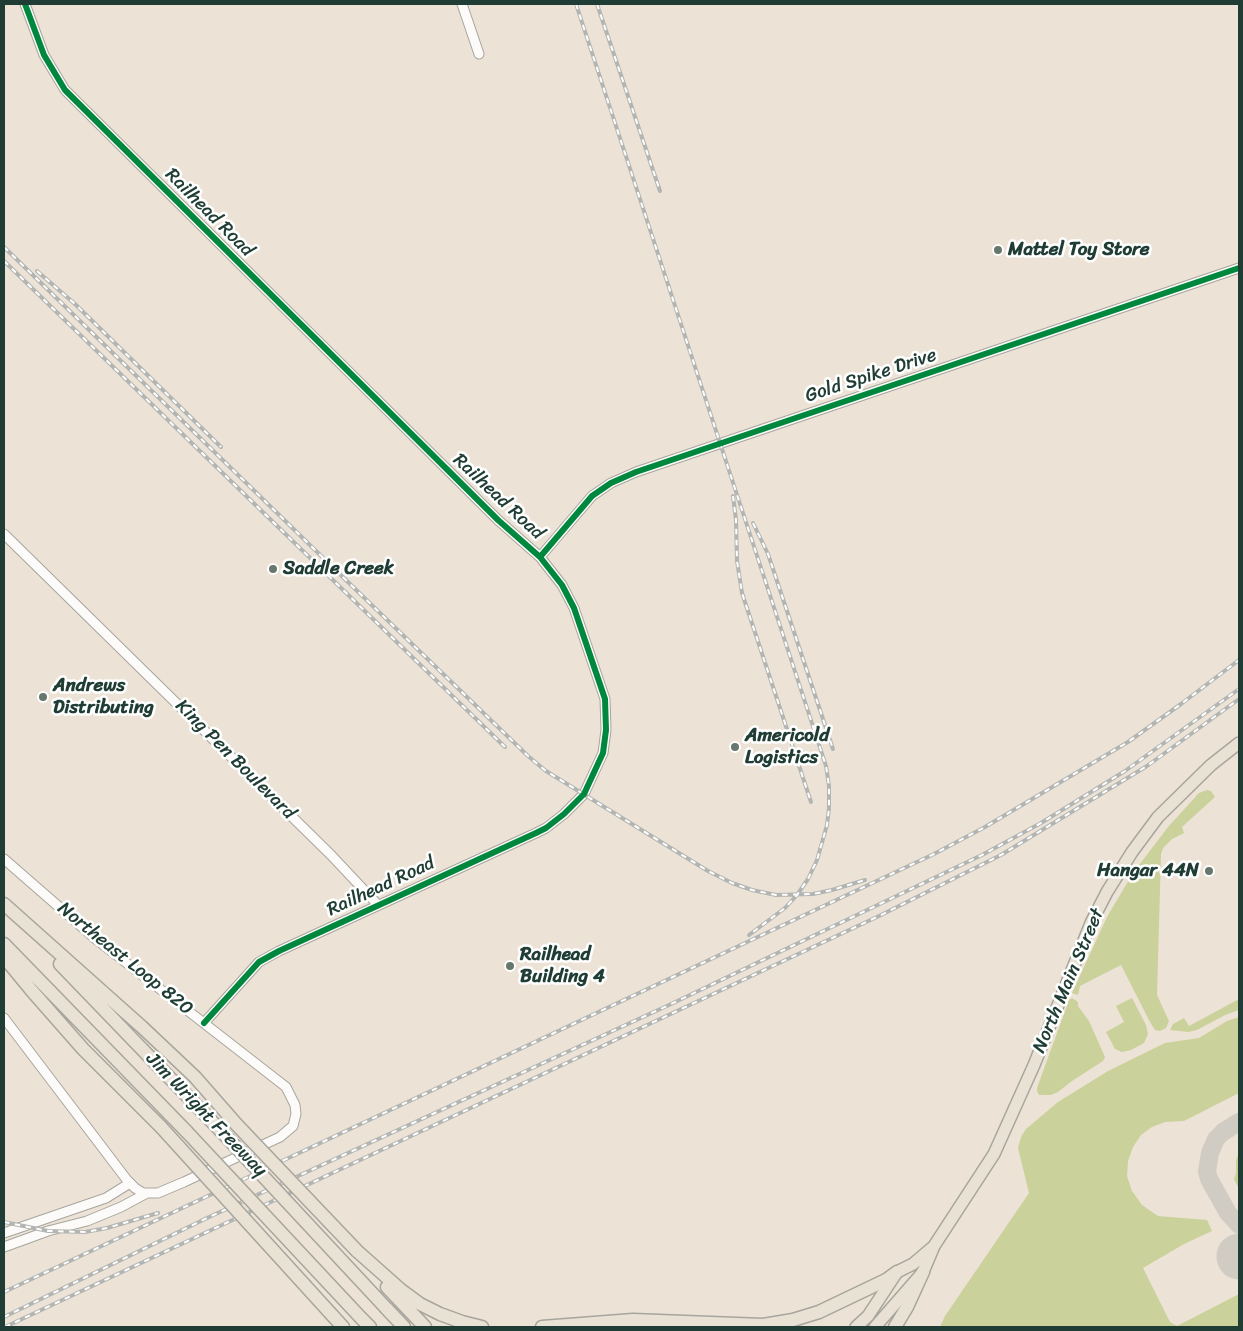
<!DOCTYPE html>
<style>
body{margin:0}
#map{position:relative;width:1243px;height:1331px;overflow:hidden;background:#ece3d6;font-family:Sriracha,sans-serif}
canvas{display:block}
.frame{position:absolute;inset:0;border:5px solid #1f3d34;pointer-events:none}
</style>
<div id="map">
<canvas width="1243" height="1331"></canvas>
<div class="frame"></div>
</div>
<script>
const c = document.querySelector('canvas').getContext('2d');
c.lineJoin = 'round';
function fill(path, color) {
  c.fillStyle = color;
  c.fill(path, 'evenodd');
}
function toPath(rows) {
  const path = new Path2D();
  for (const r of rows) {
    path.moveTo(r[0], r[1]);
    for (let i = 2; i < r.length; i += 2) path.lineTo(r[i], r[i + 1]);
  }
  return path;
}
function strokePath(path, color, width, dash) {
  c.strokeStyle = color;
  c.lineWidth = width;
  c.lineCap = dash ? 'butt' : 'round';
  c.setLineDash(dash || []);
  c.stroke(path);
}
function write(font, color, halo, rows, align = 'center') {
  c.font = font + ' Sriracha,sans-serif';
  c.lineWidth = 5;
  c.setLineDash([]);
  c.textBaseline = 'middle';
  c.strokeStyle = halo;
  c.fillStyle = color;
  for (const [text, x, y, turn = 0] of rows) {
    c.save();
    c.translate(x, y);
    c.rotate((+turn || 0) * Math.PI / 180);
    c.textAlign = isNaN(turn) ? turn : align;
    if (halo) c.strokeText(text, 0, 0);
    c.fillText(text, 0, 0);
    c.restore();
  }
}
const green = toPath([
 [1207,790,1211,791,1215,797,1182,827,1184,833,1172,839,1163,848,1161,854,1157,995,1169,1021,1166,1028,1160,1031,1155,1030,1150,1022,1121,965,1080,986,1078,995,1072,993,1107,917,1133,873,1168,827,1199,793],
 [1072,998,1078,1002,1078,1006,1089,1021,1105,1057,1103,1061,1072,1081,1058,1092,1051,1095,1039,1095,1037,1091,1037,1088,1069,1000],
 [1132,998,1146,1025,1148,1034,1144,1043,1131,1050,1122,1052,1115,1049,1106,1032,1124,1022,1116,1006],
 [1239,999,1239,1010,1225,1015,1197,1030,1188,1032,1170,1030,1173,1024,1184,1018,1189,1026],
 [1239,1017,1239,1093,1184,1121,1165,1122,1152,1127,1141,1135,1133,1147,1128,1161,1127,1176,1132,1191,1142,1205,1158,1216,1207,1220,1212,1231,1184,1244,1143,1268,1170,1322,1177,1326,1239,1294,1239,1327,940,1327,945,1316,1029,1193,1018,1148,1021,1137,1026,1129,1058,1102,1108,1071,1165,1043,1199,1038,1227,1021],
 [1239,1153,1239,1189,1234,1179,1236,1173,1236,1160]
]);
const taxiway = toPath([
 [1239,1122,1223,1132,1216,1139,1210,1153,1207,1171,1209,1179,1228,1213,1239,1225]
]);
const runway = toPath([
 [1239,1257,1239,1256]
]);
const minor = toPath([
 [25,4,44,55,65,90,498,520,540,557,562,585,574,608,605,699,606,730,603,753,584,794,564,814,546,828,536,833,279,951,259,962,204,1023],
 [462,4,479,54],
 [4,534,331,855,378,905],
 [540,557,592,496,611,483,636,472,1239,268],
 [4,859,97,940,286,1087,295,1105,296,1114,293,1126,280,1137,184,1182,158,1193,143,1193,135,1188,127,1180,4,1018],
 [4,1233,106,1198,130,1183],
 [4,1247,48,1231,87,1221,121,1207,147,1193]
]);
const major = toPath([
 [856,1327,868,1316,897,1272,913,1264,933,1247],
 [875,1327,923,1272,934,1246,994,1154,1034,1065,1091,923,1107,892,1132,852,1158,817,1211,765,1239,743]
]);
const highway = toPath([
 [4,904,142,1027,195,1077,237,1125],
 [4,944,187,1132],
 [4,957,32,991,83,1049,161,1127],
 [60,964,221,1131],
 [357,1251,401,1290,420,1304,440,1314,462,1322,482,1327],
 [387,1287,425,1327],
 [386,1308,404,1327],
 [332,1315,343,1327],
 [361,1318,370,1327],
 [542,1327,633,1320,763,1325,793,1320,819,1312,886,1280,897,1272],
 [895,1327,907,1307,923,1272]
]);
const rail = toPath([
 [576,4,826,766,829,786,829,808,827,825,817,860,808,879,797,895,785,908,749,935],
 [597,4,660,191],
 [4,247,350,584,528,756,546,771,708,871,732,883,752,890,776,895,813,894,832,890,865,880],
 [4,261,505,747],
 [37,271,75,304,221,447],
 [733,496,736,520,737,561,742,593,811,802],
 [753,523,768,554,833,749],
 [4,1222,48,1231,85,1232,107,1228,158,1213],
 [4,1292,934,854,985,827,1128,742,1181,704,1239,660],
 [4,1317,207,1218,669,1005,982,855,1041,823,1125,771,1239,689],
 [5,1327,879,916,1001,855,1147,766,1239,699]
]);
const highwayBridge = toPath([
 [237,1125,357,1251],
 [161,1127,332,1315],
 [221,1131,386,1308],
 [187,1132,361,1318]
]);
const cycleway = toPath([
 [25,4,44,55,65,90,498,520,540,557,562,585,574,608,605,699,606,730,603,753,584,794,564,814,546,828,536,833,279,951,259,962,204,1023],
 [540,557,592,496,611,483,636,472,1239,268]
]);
const markers = [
 [998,250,5,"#67776d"],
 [273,569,5,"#67776d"],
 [43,697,5,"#67776d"],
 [735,747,5,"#67776d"],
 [1209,871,5,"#67776d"],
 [510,966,5,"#67776d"]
];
const streetNames = [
 ["Railhead Road",209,213,45],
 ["Gold Spike Drive",871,376,-18],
 ["Railhead Road",498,497,43],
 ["King Pen Boulevard",235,760,45],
 ["Railhead Road",381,887,-25],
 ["Northeast Loop 820",125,959,39],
 ["North Main Street",1069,981,-67],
 ["Jim Wright Freeway",206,1115,46]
];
const poiNames = [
 ["Mattel Toy Store",1008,250],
 ["Saddle Creek",283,569],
 ["Andrews",53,686],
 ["Distributing",53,708],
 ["Americold",745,736],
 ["Logistics",745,758],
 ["Hangar 44N",1199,871,"right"],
 ["Railhead",520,955],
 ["Building 4",520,977]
];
fill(green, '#cad19a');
strokePath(taxiway, '#d0ccc4', 18);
strokePath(runway, '#d0ccc4', 45);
strokePath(minor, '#a7a59d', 11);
strokePath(major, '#a7a59d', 14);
strokePath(highway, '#a7a59d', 15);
strokePath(minor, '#fcfbf9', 9);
strokePath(major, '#e8e1d4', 11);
strokePath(highway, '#e8e1d4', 12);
strokePath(rail, '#b3b5b2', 4);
strokePath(rail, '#fff', 2, [5.5]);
strokePath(highwayBridge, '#a7a59d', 15, []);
strokePath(highwayBridge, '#e8e1d4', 12);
strokePath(cycleway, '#00873e', 6);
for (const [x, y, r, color] of markers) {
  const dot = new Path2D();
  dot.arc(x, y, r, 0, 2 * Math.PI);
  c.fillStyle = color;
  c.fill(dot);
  strokePath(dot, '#fff', 2);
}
write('19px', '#1f3d34', '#fff', streetNames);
write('bold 19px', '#1f3d34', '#fff', poiNames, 'left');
</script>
